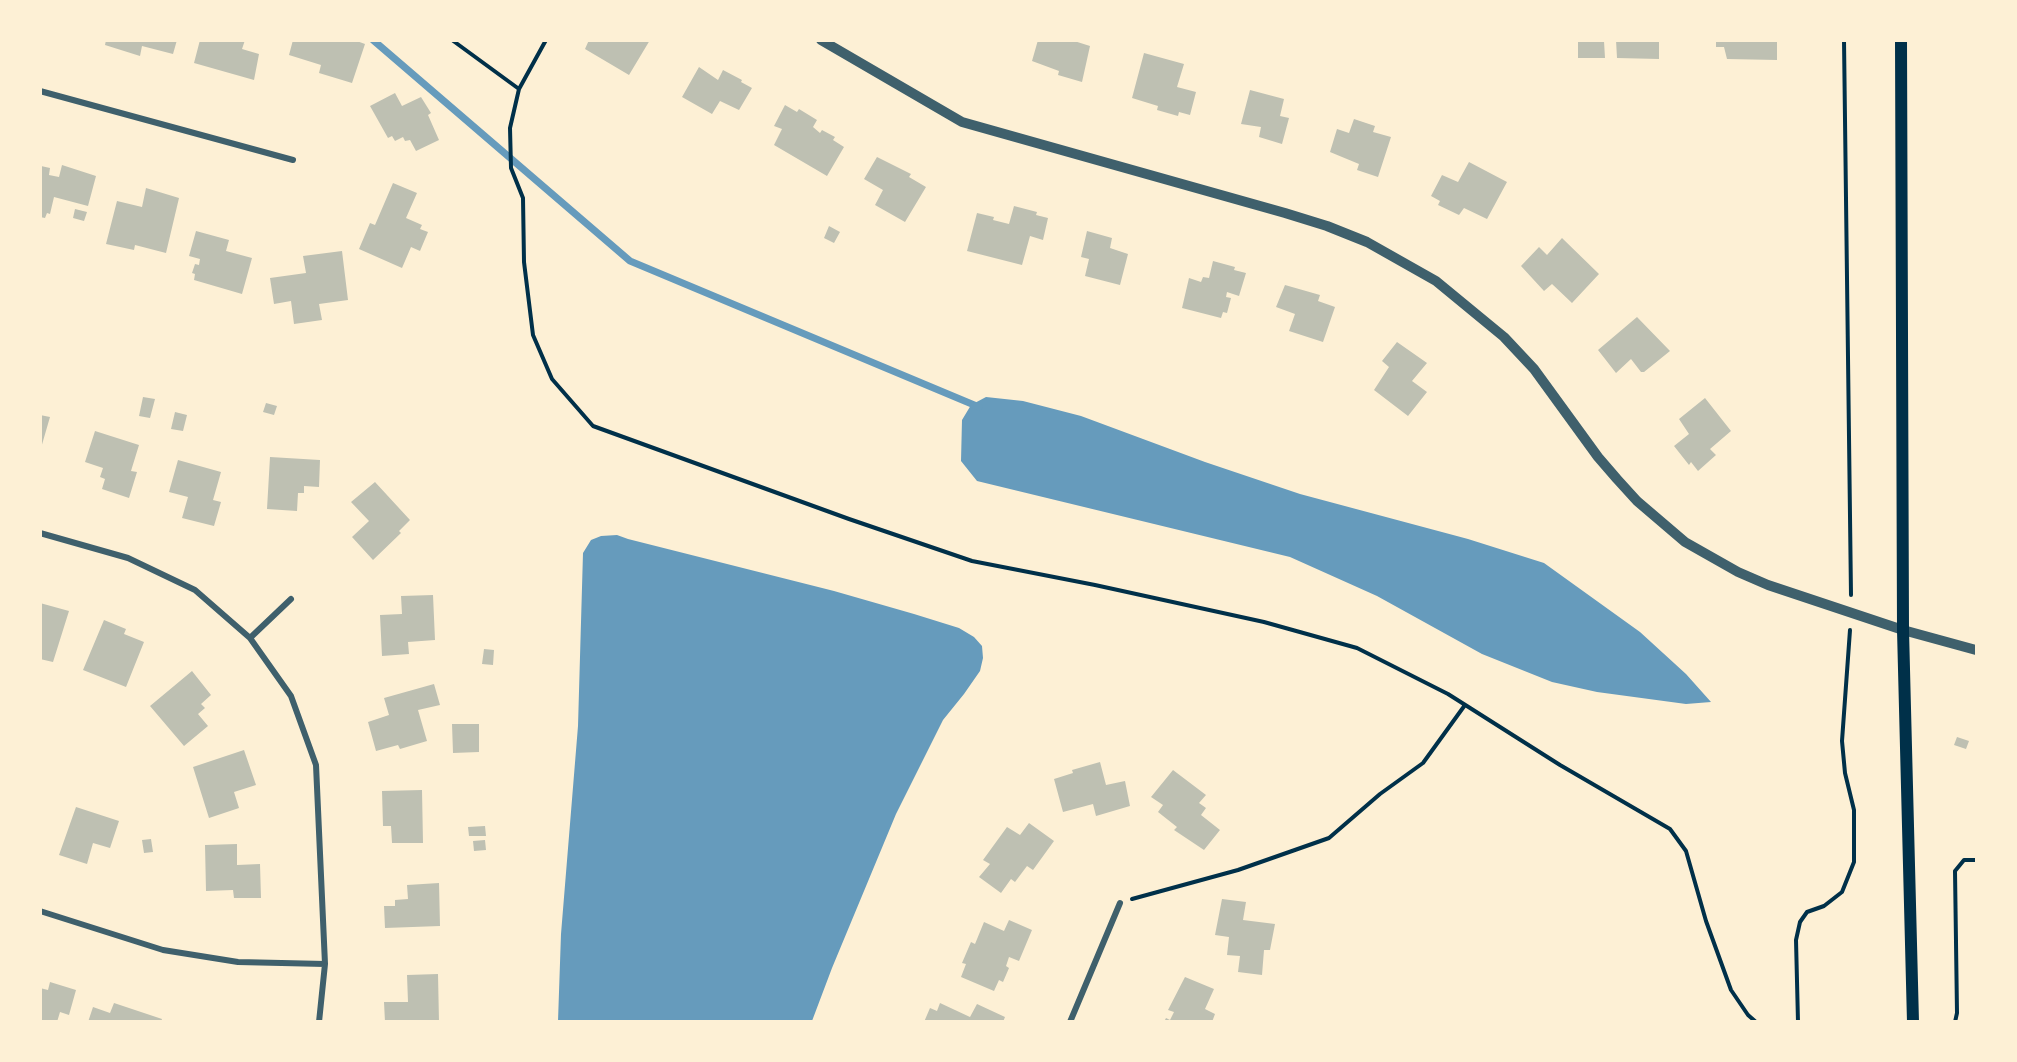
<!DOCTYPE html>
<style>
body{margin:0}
#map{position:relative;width:2017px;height:1062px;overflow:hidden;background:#fdf0d5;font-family:"Space Grotesk",sans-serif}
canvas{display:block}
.frame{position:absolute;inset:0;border:42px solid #fdf0d5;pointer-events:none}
</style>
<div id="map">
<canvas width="2017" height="1062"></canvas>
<div class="frame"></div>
</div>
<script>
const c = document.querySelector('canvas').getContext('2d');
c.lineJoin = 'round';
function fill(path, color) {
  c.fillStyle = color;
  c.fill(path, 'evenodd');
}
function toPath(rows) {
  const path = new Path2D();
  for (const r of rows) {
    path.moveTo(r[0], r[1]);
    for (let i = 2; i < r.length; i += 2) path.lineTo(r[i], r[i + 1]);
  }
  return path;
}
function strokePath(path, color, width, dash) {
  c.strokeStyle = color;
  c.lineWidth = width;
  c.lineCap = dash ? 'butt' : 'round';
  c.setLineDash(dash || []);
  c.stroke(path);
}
const water = toPath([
 [986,397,1023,401,1081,416,1205,462,1300,494,1468,539,1544,563,1640,632,1686,674,1711,702,1686,704,1597,692,1552,682,1482,654,1377,596,1290,557,977,481,961,461,962,420,971,405],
 [617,535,628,539,834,591,914,614,959,628,974,637,982,646,983,658,980,671,964,694,943,720,896,814,832,968,812,1021,558,1021,561,934,578,726,583,553,591,540,601,536]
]);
const stream = toPath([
 [373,40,630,261,979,407]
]);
const building = toPath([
 [106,40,177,40,173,54,142,46,140,56,105,45],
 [200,40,245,40,242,49,259,54,254,80,194,63],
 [293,40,354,40,365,44,352,83,319,73,321,65,289,55],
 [589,40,650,40,629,75,585,49],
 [1038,40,1071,40,1090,46,1082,82,1058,75,1059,71,1032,61],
 [1616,40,1659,40,1659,59,1617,58],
 [1716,40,1777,40,1777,60,1727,59,1724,47,1716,47],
 [1578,41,1604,41,1605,58,1578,58],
 [1144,53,1184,64,1177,87,1196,92,1190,115,1179,112,1178,116,1157,110,1158,106,1132,98],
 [699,67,718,80,723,70,742,80,741,82,752,88,739,110,720,101,712,114,682,97],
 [1250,90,1284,99,1280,116,1289,118,1282,144,1259,137,1261,127,1241,124],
 [395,93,402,106,421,97,431,113,428,115,439,140,416,151,410,140,405,141,403,137,395,141,392,136,388,138,370,106],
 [785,105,797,112,799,109,817,120,813,127,820,133,822,130,835,137,833,140,844,147,827,176,774,145,782,129,774,126],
 [1354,119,1375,126,1373,132,1391,137,1378,177,1357,170,1359,164,1330,152,1337,129,1349,133],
 [877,157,911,174,909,177,926,187,905,222,875,205,883,190,864,179],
 [1469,162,1507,182,1487,219,1464,208,1459,215,1438,205,1440,201,1431,196,1442,175,1458,182],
 [62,165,96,176,88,206,54,197,50,214,47,213,45,218,40,217,41,166,50,168,49,175,59,177],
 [393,183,417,193,406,218,422,225,420,229,428,232,420,251,411,247,402,268,359,249,370,223,375,225],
 [146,188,179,198,166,253,135,245,134,250,106,244,117,201,142,207],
 [1014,206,1037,212,1036,215,1048,218,1043,240,1030,236,1022,265,967,251,977,213,994,217,993,220,1009,224],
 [75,209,87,212,84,221,73,218],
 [829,226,840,232,834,243,824,238],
 [196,231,229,240,226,251,252,258,242,294,194,280,195,274,192,273,195,264,199,265,200,259,189,256],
 [1087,231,1112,238,1110,248,1128,254,1120,285,1085,276,1089,259,1081,257],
 [1562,238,1599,274,1572,303,1552,284,1544,291,1521,266,1539,247,1547,255],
 [342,251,348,300,319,304,322,320,294,324,291,301,274,304,270,278,306,273,303,256],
 [1213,261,1235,267,1234,270,1246,273,1239,296,1227,292,1226,297,1231,298,1227,313,1223,312,1221,318,1182,308,1189,278,1201,282,1203,277,1209,278],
 [1285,285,1320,295,1318,301,1335,307,1323,342,1289,331,1295,314,1276,307],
 [1637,317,1670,351,1644,372,1641,372,1631,359,1616,373,1598,350],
 [1397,342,1427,363,1412,381,1427,392,1408,416,1374,390,1389,367,1382,361],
 [143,397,155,399,150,418,139,416],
 [1705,398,1731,431,1710,449,1716,455,1698,471,1691,462,1689,465,1674,446,1689,434,1679,419],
 [266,403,277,406,274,415,263,412],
 [175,412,187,415,183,431,171,429],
 [40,415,50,417,41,448,40,448],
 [95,431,139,445,131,471,137,472,129,498,102,489,105,479,100,477,103,468,85,462],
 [270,457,320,460,319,487,304,486,304,493,298,493,297,511,267,509],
 [178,460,221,472,213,500,221,502,214,526,182,518,188,497,169,492],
 [375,482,410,520,399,531,401,533,373,560,352,537,369,521,351,502],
 [433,595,435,640,408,642,409,654,382,656,380,615,402,614,401,596],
 [40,603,69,611,53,662,40,659],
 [104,620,126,629,124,634,144,642,126,687,83,670],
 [484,649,494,650,493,665,482,664],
 [192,671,211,695,201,704,205,708,198,714,208,726,184,746,150,706],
 [434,684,440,705,418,710,427,741,400,749,398,745,376,751,368,722,389,715,384,698],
 [452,724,479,724,479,752,453,753],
 [1957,737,1969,741,1966,749,1954,745],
 [244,750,256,785,234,792,239,808,209,818,193,767],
 [1100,762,1106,785,1125,781,1130,806,1096,816,1093,804,1063,812,1054,779,1073,773,1072,770],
 [1173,770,1206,795,1199,803,1206,808,1201,815,1220,830,1204,850,1174,830,1177,827,1158,812,1163,805,1151,797],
 [422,790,423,843,392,843,391,826,383,826,382,791],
 [76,807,119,821,110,848,93,843,87,864,59,855],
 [1029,823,1054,841,1033,870,1027,866,1015,882,1011,879,1001,893,979,877,990,864,983,860,1007,827,1020,835],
 [485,826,486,836,469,836,468,827],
 [151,839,153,852,144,853,142,840],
 [485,840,486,850,474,851,473,841],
 [237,844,237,865,260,864,261,898,234,898,233,890,206,891,205,845],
 [439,883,440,926,385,928,384,906,395,906,395,900,408,899,407,885],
 [1222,899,1246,902,1243,920,1275,924,1270,950,1264,950,1262,975,1238,972,1240,956,1227,955,1229,937,1215,935],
 [1009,920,1032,930,1019,961,1009,957,1006,966,1009,968,1003,982,999,980,994,991,961,977,966,964,962,963,971,942,975,944,984,922,1004,931],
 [438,974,439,1022,385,1022,384,1002,408,1002,407,975],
 [1185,977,1214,989,1205,1009,1215,1014,1212,1022,1164,1022,1166,1018,1170,1020,1174,1012,1168,1010],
 [50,982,76,990,69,1015,60,1012,57,1022,40,1022,40,988,48,990],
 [114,1003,162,1019,161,1022,88,1022,93,1007,110,1013],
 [940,1003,970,1017,977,1004,1005,1017,1003,1022,924,1022,930,1008,937,1011]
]);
const path = toPath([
 [452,40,519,89],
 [546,40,519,89,510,128,511,168,523,198,524,262,533,335,552,379,593,426,849,519,972,561,1095,585,1264,622,1357,648,1448,694,1560,765,1670,829,1686,851,1706,921,1731,990,1748,1015,1756,1022],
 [1844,40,1851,595],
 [1132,899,1238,870,1329,838,1380,794,1423,763,1465,705],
 [1798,1022,1796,940,1800,922,1807,912,1824,906,1842,892,1854,862,1854,810,1845,773,1842,741,1850,630],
 [1955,1022,1957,1013,1955,871,1964,860,1976,860]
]);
const minor = toPath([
 [40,91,293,160],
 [40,533,128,558,195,590,250,638,291,696,316,765,325,964,319,1022],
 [250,638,291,599],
 [40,911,163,950,238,962,325,964],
 [1070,1022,1120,903]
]);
const tertiary = toPath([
 [821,40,962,122,1285,213,1327,226,1367,242,1436,281,1504,337,1534,369,1598,457,1617,479,1637,501,1685,542,1738,572,1768,585,1903,630,1976,650]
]);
const secondary = toPath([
 [1901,40,1903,630,1913,1022]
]);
fill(water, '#669bbc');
strokePath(stream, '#669bbc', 7);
fill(building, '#bec0b2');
strokePath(path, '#003049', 4);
strokePath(minor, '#3f606c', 6);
strokePath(tertiary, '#3f606c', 10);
strokePath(secondary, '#003049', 12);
</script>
